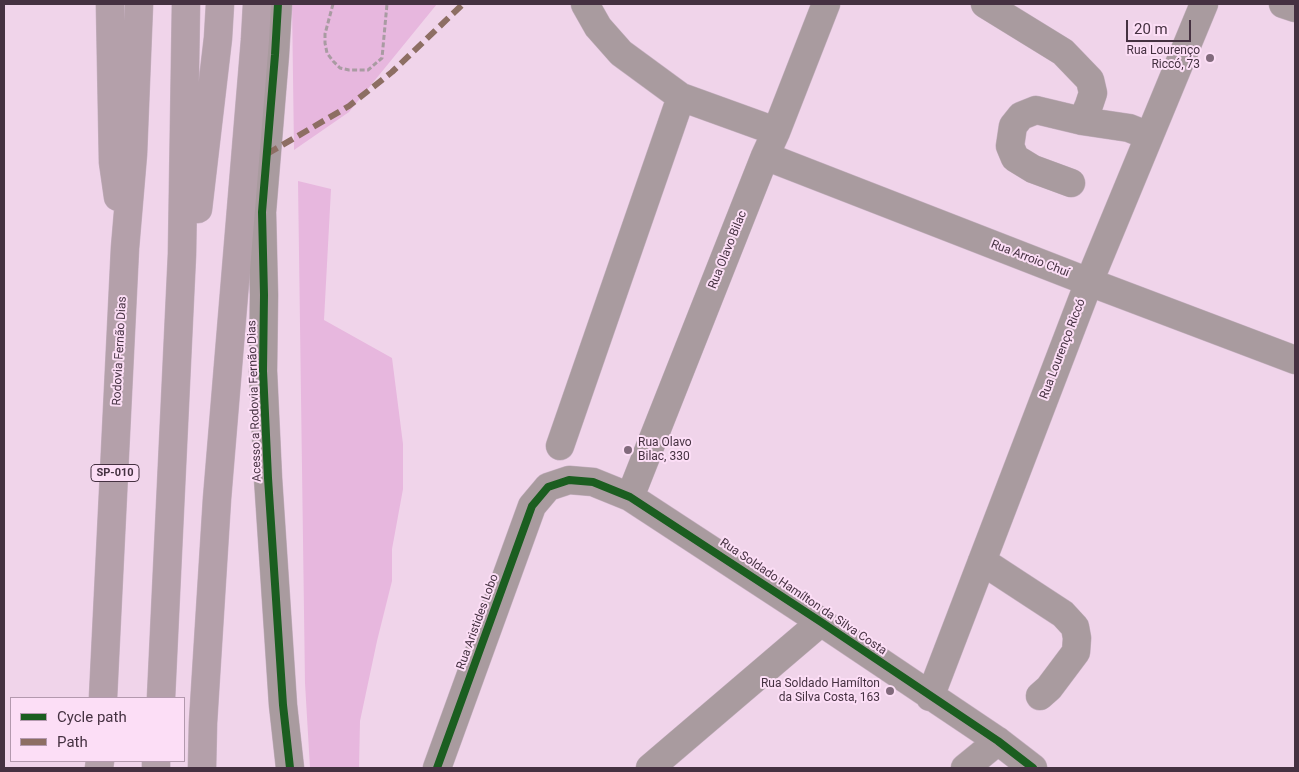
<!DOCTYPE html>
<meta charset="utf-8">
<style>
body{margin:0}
#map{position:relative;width:1299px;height:772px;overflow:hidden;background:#f0d4ea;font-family:Roboto,sans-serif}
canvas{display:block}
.frame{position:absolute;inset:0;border:5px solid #453141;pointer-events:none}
.legend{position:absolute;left:10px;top:697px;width:175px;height:65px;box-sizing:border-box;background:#fcdef6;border:1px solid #b399ae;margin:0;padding:6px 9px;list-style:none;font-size:15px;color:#453141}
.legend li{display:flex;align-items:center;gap:10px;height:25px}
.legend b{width:25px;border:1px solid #b399ae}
.scale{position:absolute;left:1126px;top:20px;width:65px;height:22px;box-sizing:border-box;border:2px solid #453141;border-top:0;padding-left:6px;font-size:15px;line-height:18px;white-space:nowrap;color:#453141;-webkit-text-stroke:4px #fcdef6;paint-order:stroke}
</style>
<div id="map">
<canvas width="1299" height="772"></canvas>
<div class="frame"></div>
<ul class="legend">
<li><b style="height:6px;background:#1b5e20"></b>Cycle path</li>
<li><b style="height:6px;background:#8d6e63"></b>Path</li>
</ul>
<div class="scale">20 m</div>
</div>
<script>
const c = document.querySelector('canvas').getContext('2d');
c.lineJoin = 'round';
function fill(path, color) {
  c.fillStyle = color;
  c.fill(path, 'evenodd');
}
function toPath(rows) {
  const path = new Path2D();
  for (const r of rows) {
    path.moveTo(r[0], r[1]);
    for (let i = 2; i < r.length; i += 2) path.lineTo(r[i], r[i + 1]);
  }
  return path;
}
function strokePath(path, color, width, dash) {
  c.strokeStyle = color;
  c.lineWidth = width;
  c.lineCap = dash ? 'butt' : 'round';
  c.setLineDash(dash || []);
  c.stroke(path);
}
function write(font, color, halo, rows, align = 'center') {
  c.font = font + ' Roboto,sans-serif';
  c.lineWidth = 4;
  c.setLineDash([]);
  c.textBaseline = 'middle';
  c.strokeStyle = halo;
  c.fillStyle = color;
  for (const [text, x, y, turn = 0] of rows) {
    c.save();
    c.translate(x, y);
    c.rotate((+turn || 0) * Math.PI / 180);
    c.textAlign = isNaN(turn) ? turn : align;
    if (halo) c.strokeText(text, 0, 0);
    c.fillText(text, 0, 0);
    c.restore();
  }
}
const green = toPath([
 [292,4,437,4,349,112,294,150],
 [298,181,331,189,324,320,392,358,403,444,403,489,392,549,392,581,377,641,360,721,359,768,310,768,305,683]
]);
const path = toPath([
 [333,4,325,34,325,43,327,53,333,61,340,68,349,70,368,70,382,58,387,4]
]);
const minor = toPath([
 [278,4,275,55,262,212,264,295,263,371,268,478,283,705,290,768],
 [585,4,598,27,621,53,681,97,764,127,776,132],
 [985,4,1063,52,1090,80,1093,93,1089,105,1082,121,1129,128,1149,136],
 [1283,4,1295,8],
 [765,156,1089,282,1295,360],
 [1071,183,1033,169,1015,158,1010,146,1013,126,1021,116,1036,110,1082,121],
 [560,446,681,97],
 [630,497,765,156,776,132,826,4],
 [982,561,1063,614,1075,627,1077,638,1076,652,1049,688,1040,696],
 [930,697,1089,282,1204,4],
 [437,768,532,506,548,487,569,480,593,482,630,497,821,622,998,741,1033,768],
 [650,768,821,622],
 [965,768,998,741]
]);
const highway = toPath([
 [110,4,113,162,118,197],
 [198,209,218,38,220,4],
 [103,698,125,248,133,154,139,4],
 [161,698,182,254,186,4],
 [99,768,100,761],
 [156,768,156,761],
 [202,768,203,723,217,499,255,40,257,4]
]);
const quiet = toPath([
 [267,154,349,106,392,72,463,4]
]);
const cycleway = toPath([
 [278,4,275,55,262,212,264,295,263,371,268,478,283,705,290,768],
 [437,768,532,506,548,487,569,480,593,482,630,497,821,622,998,741,1033,768]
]);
const markers = [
 [1210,58,5,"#816a7c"],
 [628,450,5,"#816a7c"],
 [890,691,5,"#816a7c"]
];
const shields = [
 [115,473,48]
];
const shieldNames = [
 ["SP-010",115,473]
];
const poiNames = [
 ["Rua Lourenço",1200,51],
 ["Riccó, 73",1200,65],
 ["Rua Olavo",638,443,"left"],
 ["Bilac, 330",638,457,"left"],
 ["Rua Soldado Hamílton",880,684],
 ["da Silva Costa, 163",880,698]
];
const streetNames = [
 ["Rua Olavo Bilac",728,250,-68],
 ["Rua Arroio Chuí",1030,259,21],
 ["Rua Lourenço Riccó",1063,349,-69],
 ["Rodovia Fernão Dias",120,351,-87],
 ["Acesso a Rodovia Fernão Dias",255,401,-92],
 ["Rua Soldado Hamílton da Silva Costa",803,597,34],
 ["Rua Aristides Lobo",478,622,-70]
];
fill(green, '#e7b7de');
strokePath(minor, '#c8b2c3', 29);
strokePath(highway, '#c8b2c3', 29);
strokePath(path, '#a99ba2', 3, [5, 2.5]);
strokePath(minor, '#a99b9f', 28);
strokePath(highway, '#b4a0aa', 28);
strokePath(quiet, '#8d6e63', 6, [12, 6]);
strokePath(cycleway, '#1b5e20', 8);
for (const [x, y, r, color] of markers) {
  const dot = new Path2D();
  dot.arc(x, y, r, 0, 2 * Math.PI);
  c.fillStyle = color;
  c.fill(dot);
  strokePath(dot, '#fcdef6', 2);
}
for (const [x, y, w] of shields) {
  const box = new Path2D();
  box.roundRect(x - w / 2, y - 8.5, w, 17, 4);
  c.fillStyle = '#fcdef6';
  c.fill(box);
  strokePath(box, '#453141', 1);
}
write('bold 11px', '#453141', null, shieldNames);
write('12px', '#453141', '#fcdef6', poiNames, 'right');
write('12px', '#453141', '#fcdef6', streetNames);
</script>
